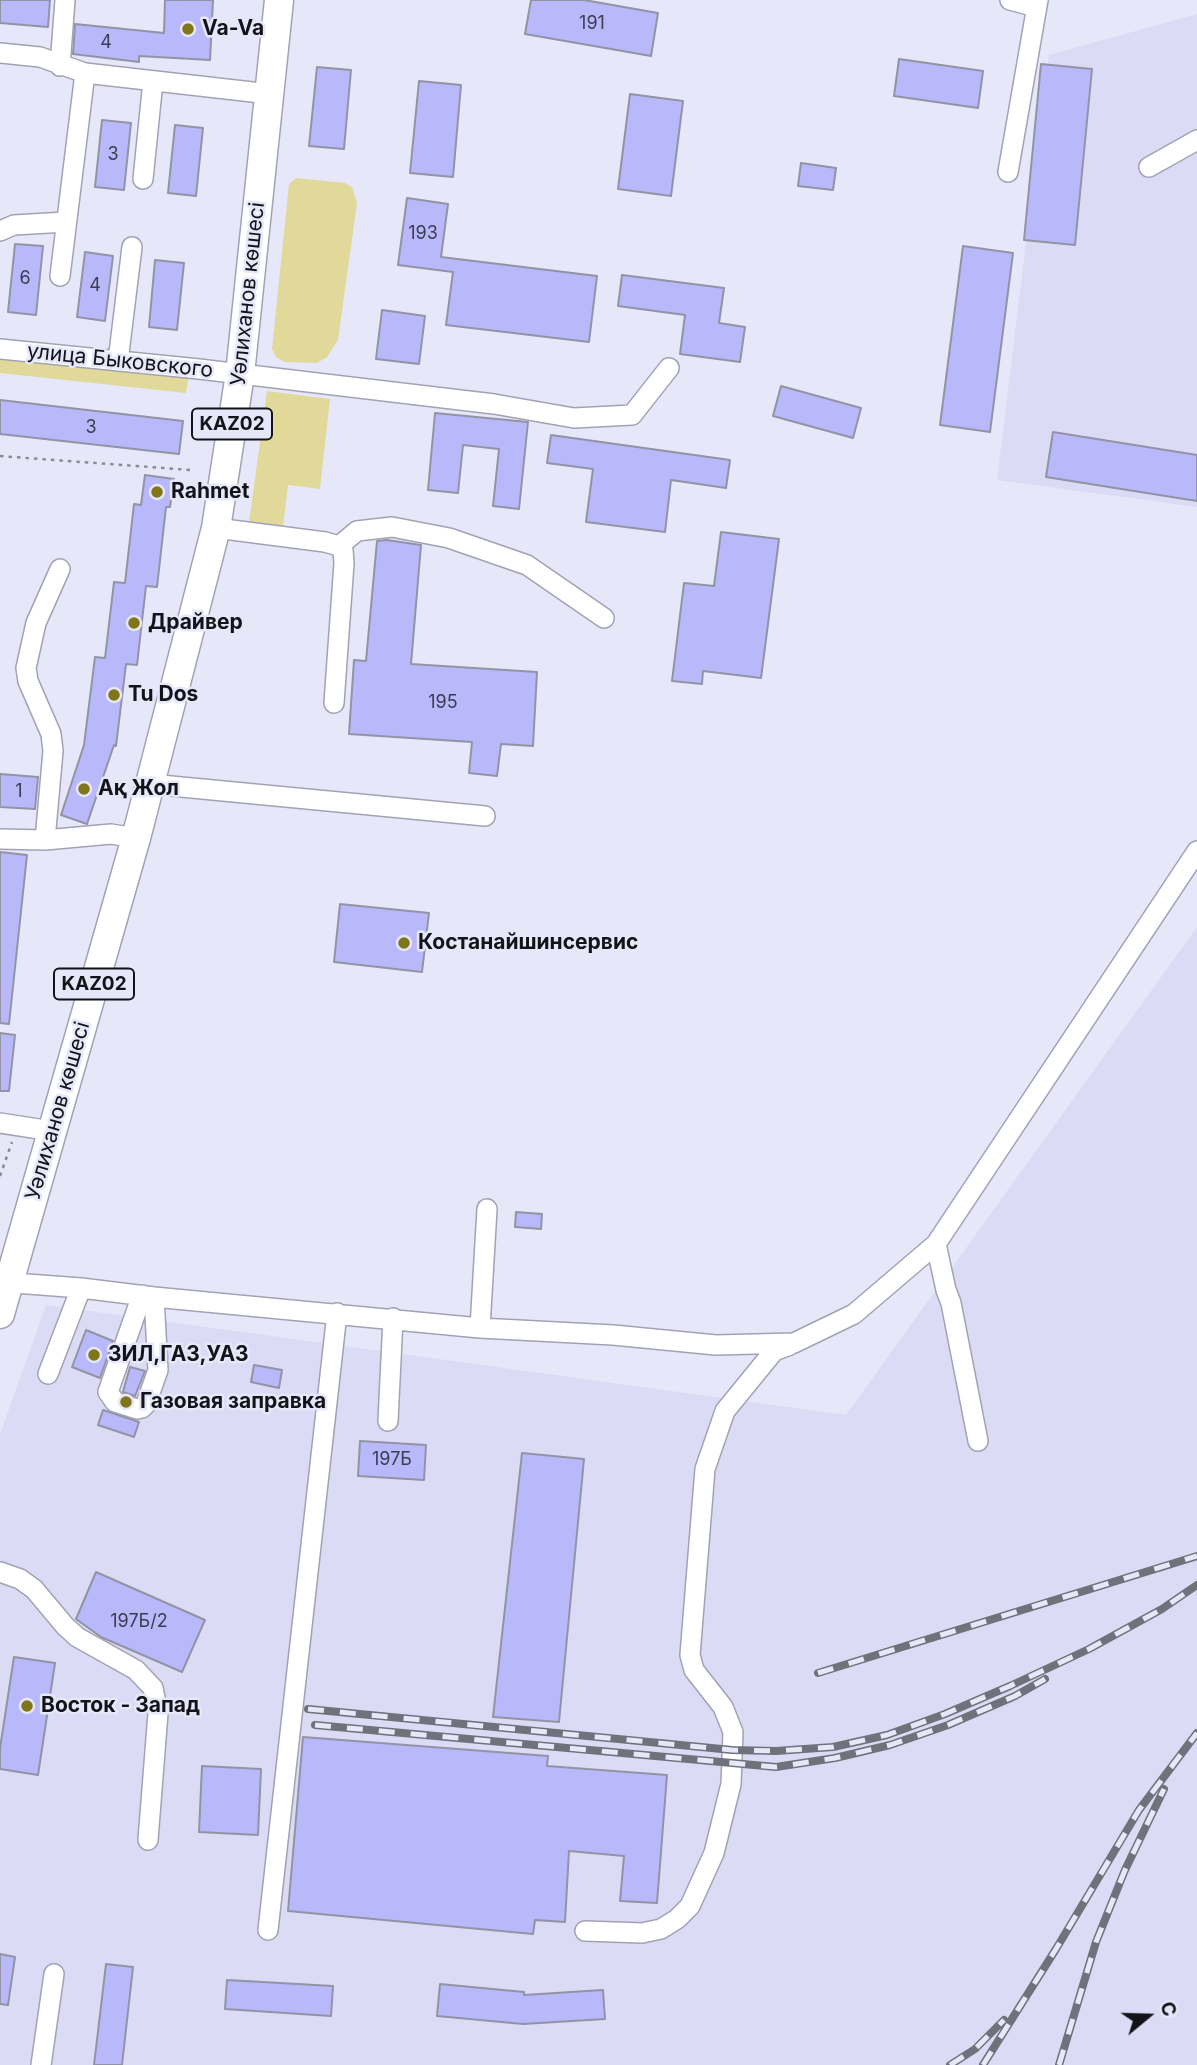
<!DOCTYPE html>
<meta charset="utf-8">
<style>
body{margin:0}
#map{position:relative;width:1197px;height:2065px;overflow:hidden;background:#e6e7f9;font-family:Inter,sans-serif}
canvas{display:block}
.north{position:absolute;left:1113px;top:1981px;width:70px;height:70px;-webkit-text-stroke:5px #e6e7f9;paint-order:stroke;rotate:71deg;font-size:19px;font-weight:700;line-height:28px;text-align:center;color:#131319}
.north::after{content:'';display:block;margin:auto;width:24px;height:32px;background:#131319;clip-path:polygon(50% 0,100% 100%,50% 72%,0 100%)}
</style>
<div id="map">
<canvas width="1197" height="2065"></canvas>
<div class="north">С</div>
</div>
<script>
const c = document.querySelector('canvas').getContext('2d');
c.lineJoin = 'round';
function fill(path, color) {
  c.fillStyle = color;
  c.fill(path, 'evenodd');
}
function toPath(rows) {
  const path = new Path2D();
  for (const r of rows) {
    path.moveTo(r[0], r[1]);
    for (let i = 2; i < r.length; i += 2) path.lineTo(r[i], r[i + 1]);
  }
  return path;
}
function strokePath(path, color, width, dash) {
  c.strokeStyle = color;
  c.lineWidth = width;
  c.lineCap = dash ? 'butt' : 'round';
  c.setLineDash(dash || []);
  c.stroke(path);
}
function write(font, color, halo, rows, align = 'center') {
  c.font = font + ' Inter,sans-serif';
  c.lineWidth = 5;
  c.setLineDash([]);
  c.textBaseline = 'middle';
  c.strokeStyle = halo;
  c.fillStyle = color;
  for (const [text, x, y, turn = 0] of rows) {
    c.save();
    c.translate(x, y);
    c.rotate((+turn || 0) * Math.PI / 180);
    c.textAlign = isNaN(turn) ? turn : align;
    if (halo) c.strokeText(text, 0, 0);
    c.fillText(text, 0, 0);
    c.restore();
  }
}
const built = toPath([
 [1197,14,1197,507,997,480,1049,55],
 [1197,927,1197,2065,0,2065,0,1434,46,1305,846,1415]
]);
const green = toPath([
 [296,178,345,183,352,187,357,203,338,340,327,357,317,363,285,362,276,357,272,349,289,184],
 [0,355,189,374,186,393,0,373],
 [267,391,330,399,320,489,288,485,283,526,249,522]
]);
const building = toPath([
 [0,0,50,0,48,27,0,23,0,0],
 [165,0,213,0,210,60,139,56,139,62,73,54,75,24,164,33,165,0],
 [531,0,584,0,658,13,651,56,525,34,531,0],
 [899,59,983,71,978,108,894,96,899,59],
 [1041,64,1092,69,1075,245,1024,240,1041,64],
 [317,67,351,70,344,149,309,146,317,67],
 [419,81,461,85,453,177,410,173,419,81],
 [630,94,683,101,671,196,618,189,630,94],
 [102,120,131,123,124,190,95,187,102,120],
 [175,125,203,128,196,196,168,193,175,125],
 [801,163,836,168,833,190,798,186,801,163],
 [407,198,448,204,441,257,597,276,589,342,446,325,453,272,398,265,407,198],
 [15,244,43,246,36,315,8,312,15,244],
 [963,246,1013,253,990,432,940,425,963,246],
 [85,252,113,256,105,321,77,317,85,252],
 [155,260,184,263,177,330,149,327,155,260],
 [622,275,724,288,719,323,745,327,740,362,680,354,685,315,618,306,622,275],
 [382,310,425,316,419,364,376,359,382,310],
 [781,386,861,408,853,438,773,416,781,386],
 [0,400,183,421,179,454,0,434,0,400],
 [435,413,528,422,519,509,493,506,499,449,463,445,458,493,428,490,435,413],
 [1053,432,1197,455,1197,501,1046,477,1053,432],
 [551,435,730,460,726,488,671,480,665,532,586,522,593,469,547,463,551,435],
 [145,475,174,479,170,507,166,507,157,587,146,586,137,665,126,664,116,746,114,745,87,824,61,815,84,745,95,657,105,658,114,582,125,583,134,504,141,505,145,475],
 [721,532,779,539,761,678,703,671,702,684,672,681,684,583,714,586,721,532],
 [387,540,421,545,411,664,537,672,533,746,501,744,497,776,469,773,472,742,349,734,354,660,366,661,377,541,387,540],
 [0,774,38,777,35,809,0,807,0,774],
 [0,852,27,855,9,1024,0,1023,0,852],
 [340,904,429,913,422,972,334,962,340,904],
 [0,1033,15,1035,9,1091,0,1091,0,1033],
 [516,1212,542,1214,541,1229,515,1227,516,1212],
 [86,1330,113,1341,100,1378,72,1367,86,1330],
 [254,1365,282,1370,279,1388,251,1382,254,1365],
 [130,1367,145,1371,135,1396,123,1392,130,1367],
 [103,1410,139,1422,134,1437,98,1425,103,1410],
 [360,1441,426,1445,424,1480,358,1476,360,1441],
 [522,1453,584,1459,559,1722,493,1717,522,1453],
 [96,1572,205,1620,182,1672,101,1637,76,1619,96,1572],
 [14,1657,55,1663,38,1775,0,1769,0,1748,14,1657],
 [303,1737,548,1756,547,1766,667,1775,657,1903,620,1901,624,1856,569,1851,565,1922,535,1920,533,1934,288,1911,303,1737],
 [202,1766,261,1769,258,1835,199,1832,202,1766],
 [0,1954,15,1957,8,2005,0,2004,0,1954],
 [106,1964,133,1967,122,2065,94,2065,106,1964],
 [227,1980,333,1986,331,2016,225,2009,227,1980],
 [440,1984,524,1992,524,1995,603,1990,605,2019,523,2024,437,2016,440,1984]
]);
const path = toPath([
 [0,456,190,470],
 [0,1176,12,1142]
]);
const minor = toPath([
 [1010,0,1036,7],
 [0,53,40,57,85,73,270,94],
 [60,66,65,0],
 [1149,167,1197,140],
 [1008,172,1038,0],
 [143,179,153,81],
 [0,231,14,225,66,222],
 [60,276,85,73],
 [0,349,199,369,494,404,574,418,632,415,669,368],
 [118,361,132,247],
 [216,528,325,542,339,546,343,550,344,563,334,703],
 [339,546,357,531,392,527,449,538,527,565,604,618],
 [150,784,485,816],
 [0,839,45,840,111,834,136,838],
 [45,840,53,751,51,734,28,681,26,668,36,623,60,569],
 [0,1123,52,1131],
 [936,1244,946,1290,951,1303,978,1441],
 [0,1282,81,1288,154,1297,480,1328,613,1335,716,1345,794,1343,854,1314,936,1244,1197,851],
 [142,1295,108,1392,115,1402,137,1409,142,1408,146,1404,158,1370,154,1297],
 [480,1328,487,1209],
 [48,1374,81,1288],
 [388,1421,393,1318],
 [0,1572,20,1579,34,1589,65,1626,77,1637,136,1670,153,1688,158,1713,148,1840],
 [268,1930,337,1313],
 [585,1931,642,1933,661,1929,677,1919,690,1906,714,1853,731,1784,733,1732,723,1707,694,1670,690,1655,705,1469,725,1411,774,1351,790,1345],
 [41,2065,54,1974]
]);
const highway = toPath([
 [0,1314,136,838,216,528,240,374,279,0]
]);
const rail = toPath([
 [818,1673,1197,1556],
 [308,1709,732,1750,776,1751,833,1747,887,1735,945,1714,1010,1686,1089,1649,1162,1609,1197,1585],
 [315,1725,776,1767,835,1758,890,1745,948,1725,1015,1696,1045,1679],
 [950,2065,975,2049,1004,2020],
 [983,2065,1056,1949,1139,1810,1197,1733],
 [1059,2065,1096,1942,1125,1870,1164,1789]
]);
const markers = [
 [188,29,7,"#817519"],
 [157,492,7,"#817519"],
 [134,623,7,"#817519"],
 [114,695,7,"#817519"],
 [84,789,7,"#817519"],
 [404,943,7,"#817519"],
 [94,1355,7,"#817519"],
 [126,1402,7,"#817519"],
 [27,1706,7,"#817519"]
];
const numberNames = [
 ["191",592,24],
 ["4",106,43],
 ["3",113,155],
 ["193",423,234],
 ["6",25,279],
 ["4",95,286],
 ["3",91,428],
 ["195",443,703],
 ["1",19,792],
 ["197Б",392,1460],
 ["197Б/2",139,1622]
];
const shields = [
 [232,424,80],
 [94,984,80]
];
const shieldNames = [
 ["KАZ02",232,424],
 ["KАZ02",94,984]
];
const poiNames = [
 ["Va-Va",202,29],
 ["Rahmet",171,492],
 ["Драйвер",148,623],
 ["Tu Dos",128,695],
 ["Ақ Жол",98,789],
 ["Костанайшинсервис",418,943],
 ["ЗИЛ,ГАЗ,УАЗ",108,1355],
 ["Газовая заправка",140,1402],
 ["Восток - Запад",41,1706]
];
const streetNames = [
 ["Уәлиханов көшесі",248,294,-84],
 ["улица Быковского",120,361,6],
 ["Уәлиханов көшесі",58,1111,-74]
];
fill(built, '#dbdbf5');
fill(green, '#e1d99a');
fill(building, '#b9b8fa');
strokePath(building, '#9293a4', 2);
strokePath(minor, '#a2a2b4', 22);
strokePath(highway, '#a2a2b4', 31);
strokePath(path, '#898a97', 2.5, [3.5, 5]);
strokePath(minor, '#fff', 19);
strokePath(highway, '#fff', 28);
strokePath(rail, '#71717c', 8);
strokePath(rail, '#e6e7f9', 5, [16]);
for (const [x, y, r, color] of markers) {
  const dot = new Path2D();
  dot.arc(x, y, r, 0, 2 * Math.PI);
  c.fillStyle = color;
  c.fill(dot);
  strokePath(dot, '#e6e7f9', 2.5);
}
write('18px', '#3c3c51', null, numberNames);
for (const [x, y, w] of shields) {
  const box = new Path2D();
  box.roundRect(x - w / 2, y - 15.5, w, 31, 5);
  c.fillStyle = '#e6e7f9';
  c.fill(box);
  strokePath(box, '#131319', 2);
}
write('bold 19px', '#131319', null, shieldNames);
write('bold 21px', '#131319', '#e6e7f9', poiNames, 'left');
write('21px', '#131319', '#e6e7f9', streetNames);
</script>
